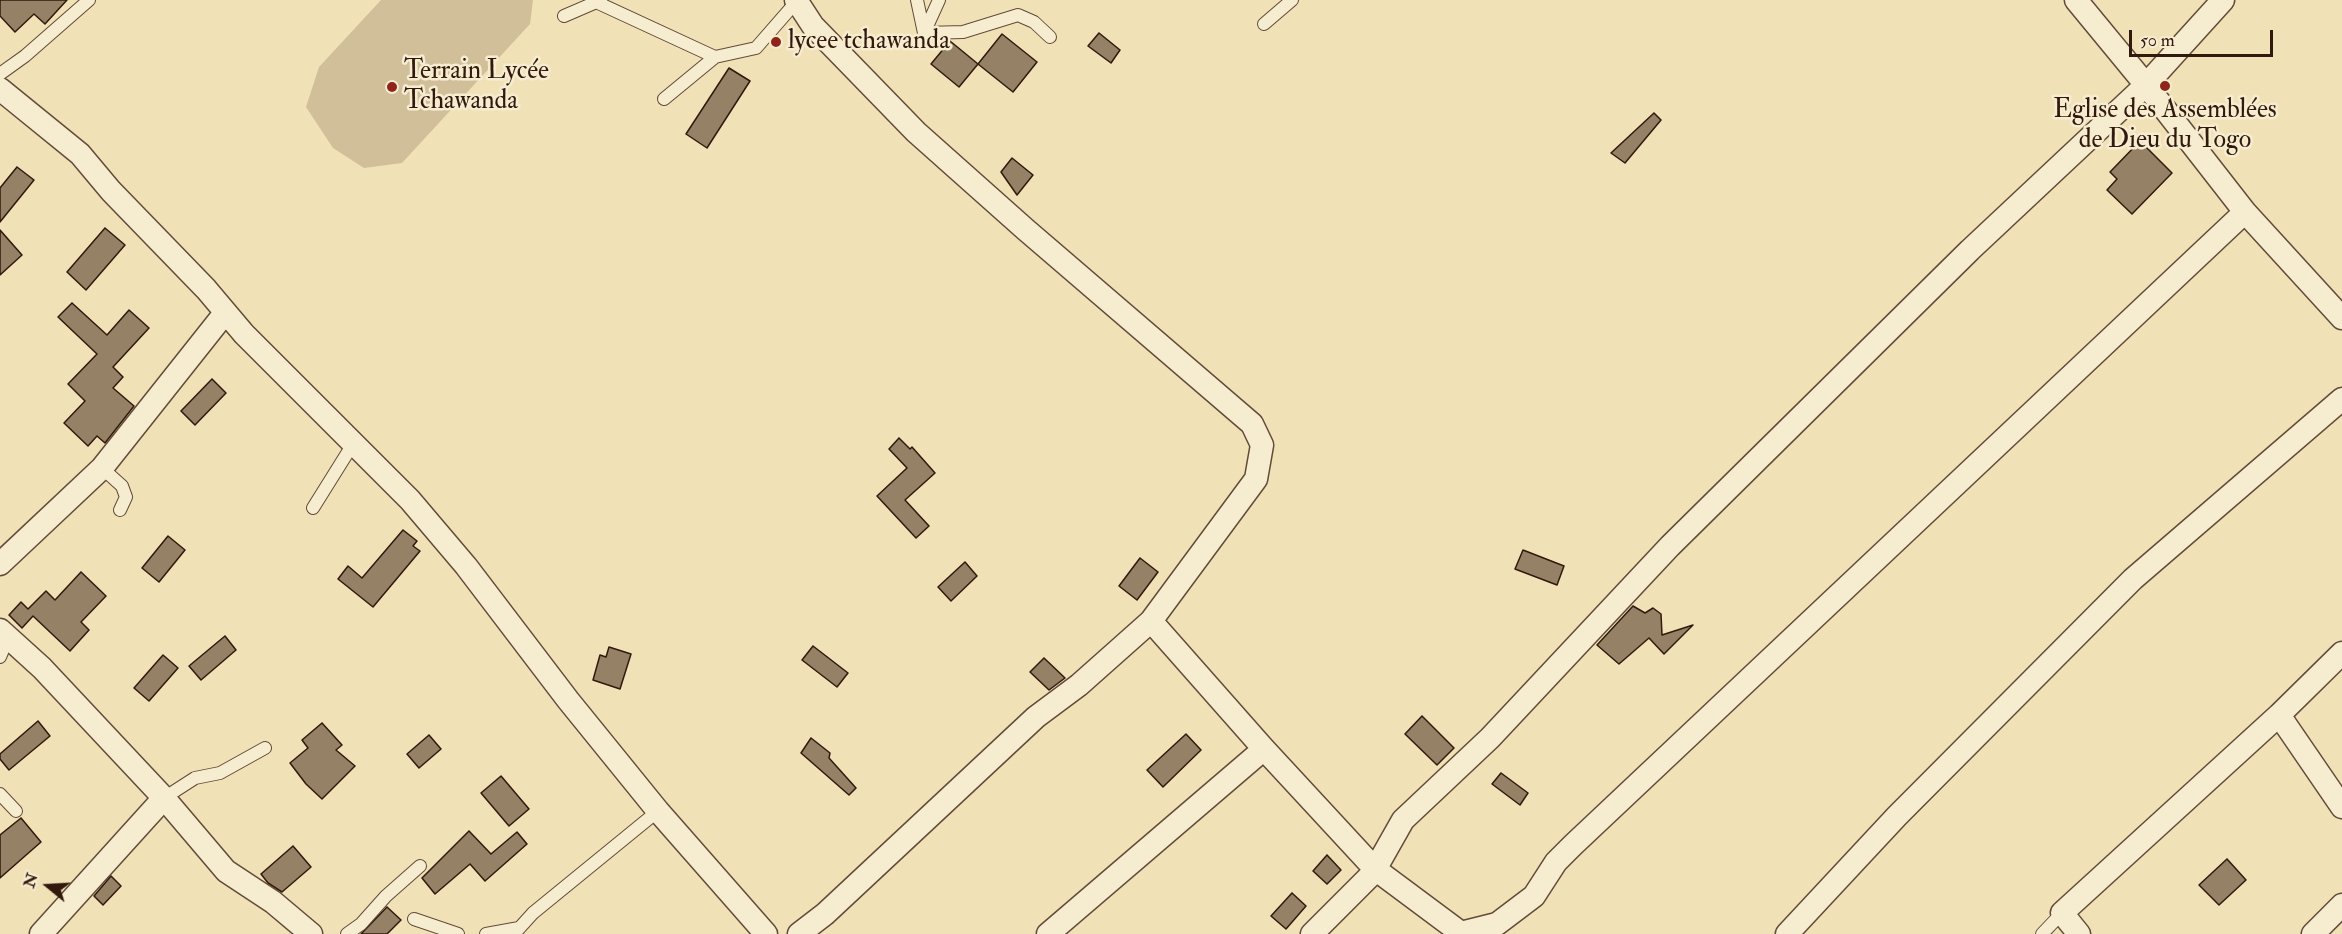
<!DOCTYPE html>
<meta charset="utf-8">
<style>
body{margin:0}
#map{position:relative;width:2342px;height:934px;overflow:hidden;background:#f1e1b7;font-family:"IM FELL Double Pica",serif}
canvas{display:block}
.north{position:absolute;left:18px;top:856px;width:60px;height:60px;-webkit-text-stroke:4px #f6ecd0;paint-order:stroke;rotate:288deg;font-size:16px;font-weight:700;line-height:24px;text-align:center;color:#32190d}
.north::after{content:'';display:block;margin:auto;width:21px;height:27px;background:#32190d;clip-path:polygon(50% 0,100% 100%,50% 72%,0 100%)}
.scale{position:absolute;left:2129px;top:30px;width:144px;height:27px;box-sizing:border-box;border:3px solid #32190d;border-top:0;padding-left:8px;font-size:18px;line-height:21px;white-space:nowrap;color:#32190d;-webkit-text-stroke:4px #f6ecd0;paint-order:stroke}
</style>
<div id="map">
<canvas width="2342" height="934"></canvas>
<div class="north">N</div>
<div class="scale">50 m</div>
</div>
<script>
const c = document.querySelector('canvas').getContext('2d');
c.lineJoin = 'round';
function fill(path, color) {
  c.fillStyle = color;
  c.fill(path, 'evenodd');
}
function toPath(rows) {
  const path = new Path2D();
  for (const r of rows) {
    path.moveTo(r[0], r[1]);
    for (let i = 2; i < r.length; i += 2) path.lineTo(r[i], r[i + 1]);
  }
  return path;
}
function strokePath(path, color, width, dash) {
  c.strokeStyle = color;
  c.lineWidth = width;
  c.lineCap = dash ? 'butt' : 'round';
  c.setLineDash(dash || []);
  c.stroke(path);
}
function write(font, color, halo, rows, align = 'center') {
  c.font = font + ' "IM FELL Double Pica",serif';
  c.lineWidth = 5;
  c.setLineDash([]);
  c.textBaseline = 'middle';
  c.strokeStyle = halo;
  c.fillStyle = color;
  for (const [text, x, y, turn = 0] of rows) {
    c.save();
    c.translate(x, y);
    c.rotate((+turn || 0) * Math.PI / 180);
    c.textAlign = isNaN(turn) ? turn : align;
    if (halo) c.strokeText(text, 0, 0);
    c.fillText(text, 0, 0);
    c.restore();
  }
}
const green = toPath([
 [381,0,533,0,530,24,402,163,364,168,333,148,306,107,319,67]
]);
const building = toPath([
 [0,0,67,0,45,24,34,14,15,32,0,16,0,0],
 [1099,33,1120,50,1111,63,1088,46,1099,33],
 [1002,34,1037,62,1013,92,978,64,1002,34],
 [950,41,978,64,959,87,931,64,950,41],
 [729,68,750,81,707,148,686,134,729,68],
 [1654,113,1661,120,1625,163,1611,153,1654,113],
 [2140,141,2172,173,2132,214,2107,190,2117,179,2110,172,2140,141],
 [1012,158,1033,175,1017,195,1001,172,1012,158],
 [17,167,34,180,0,222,0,188,17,167],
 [105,228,125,245,86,290,67,272,105,228],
 [0,230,22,255,0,275,0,230],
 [72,303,107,335,129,310,149,328,113,367,123,377,113,388,134,406,105,443,97,436,88,446,64,423,85,401,68,384,97,354,58,317,72,303],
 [212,379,226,393,195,425,181,411,212,379],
 [899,438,910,449,912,447,935,473,905,500,929,526,916,538,877,496,907,468,889,449,899,438],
 [403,530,417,541,413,546,420,551,373,607,338,579,348,566,362,578,403,530],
 [168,536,185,550,159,582,142,568,168,536],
 [1523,550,1564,566,1557,585,1515,569,1523,550],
 [1140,558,1158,572,1137,600,1119,586,1140,558],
 [965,562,977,576,951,601,938,587,965,562],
 [81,572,106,596,81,622,89,630,70,651,33,616,22,628,9,615,21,602,28,609,46,591,55,600,81,572],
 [1633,606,1645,613,1653,608,1661,614,1662,635,1693,625,1664,654,1649,638,1619,664,1597,645,1633,606],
 [225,636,236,650,201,680,189,666,225,636],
 [813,646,848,673,837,687,802,660,813,646],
 [609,647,631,654,620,689,593,680,600,655,606,657,609,647],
 [163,655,178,668,149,701,134,688,163,655],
 [1044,658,1065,678,1049,690,1030,672,1044,658],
 [1422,716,1454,748,1437,765,1405,734,1422,716],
 [38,721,50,736,9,770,0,759,0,754,38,721],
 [322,723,342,745,336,750,355,766,322,799,306,784,290,763,308,748,302,740,322,723],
 [1186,734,1201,750,1163,787,1147,770,1186,734],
 [429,735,441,749,419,768,407,754,429,735],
 [811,738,830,753,829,758,856,788,849,795,801,753,811,738],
 [1501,773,1528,793,1520,805,1492,784,1501,773],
 [501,776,529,809,509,826,481,793,501,776],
 [21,818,41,842,0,878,0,835,21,818],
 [469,831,491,854,517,832,527,844,485,881,470,864,435,894,422,878,469,831],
 [293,846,311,867,282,892,268,883,261,874,293,846],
 [1327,855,1341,870,1327,884,1313,871,1327,855],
 [2227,859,2246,880,2219,905,2199,885,2227,859],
 [111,876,121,886,103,905,94,896,111,876],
 [1292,893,1306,906,1286,929,1271,916,1292,893],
 [387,907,401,920,387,934,361,934,387,907]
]);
const lane = toPath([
 [917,0,924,33],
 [939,0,924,33,963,32,1018,15,1034,22,1050,37],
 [596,2,715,57],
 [564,16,601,0],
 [1264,24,1292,0],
 [0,74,25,56,89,0],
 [664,99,715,57,756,48,797,1],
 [102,468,122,486,126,497,120,510],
 [313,508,353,444],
 [0,657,8,638],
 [0,794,16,811],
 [164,798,195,778,220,773,265,748],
 [414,919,458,934],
 [347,934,361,924,386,896,420,866],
 [486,934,519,928],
 [514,934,533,913,658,811],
 [2042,934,2062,913]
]);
const street = toPath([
 [796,0,813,26,916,132,1025,229,1252,424,1262,445,1256,479,1151,621,1264,749,1375,869,1461,933,1497,924,1534,896,1556,862,1573,845,2245,212],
 [2076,0,2146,85,2245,212,2342,318],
 [0,89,80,154,111,191,206,289,244,334,410,500,466,566,568,700,658,811,766,934],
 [0,564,102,468,225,313],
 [0,630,42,668,164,798,226,871,273,902,311,934],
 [2279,715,2342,807],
 [41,934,164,798],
 [799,934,825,914,1036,717,1079,685,1151,621],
 [1048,934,1264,749],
 [1312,934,1373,873,1403,820,1490,738,1670,546,1970,250,2146,85,2223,0],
 [1787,934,1897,816,2133,579,2342,399],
 [2079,934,2062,913,2279,715,2342,653],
 [2313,934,2342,905]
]);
const markers = [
 [776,42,6,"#8f2418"],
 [2165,86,6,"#8f2418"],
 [392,87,6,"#8f2418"]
];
const poiNames = [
 ["lycee tchawanda",788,42],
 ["Terrain Lycée",404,72],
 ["Tchawanda",404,102],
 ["Eglise des Assemblées",2165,111,"center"],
 ["de Dieu du Togo",2165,141,"center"]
];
fill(green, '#d1bf9a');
fill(building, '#958165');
strokePath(building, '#32190d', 1.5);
strokePath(lane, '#624b38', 14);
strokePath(street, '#624b38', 25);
strokePath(lane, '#f6ecd0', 12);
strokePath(street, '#f6ecd0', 22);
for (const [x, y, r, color] of markers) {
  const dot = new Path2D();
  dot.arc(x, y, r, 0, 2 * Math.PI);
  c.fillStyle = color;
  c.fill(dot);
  strokePath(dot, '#f6ecd0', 2);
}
write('26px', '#32190d', '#f6ecd0', poiNames, 'left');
</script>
